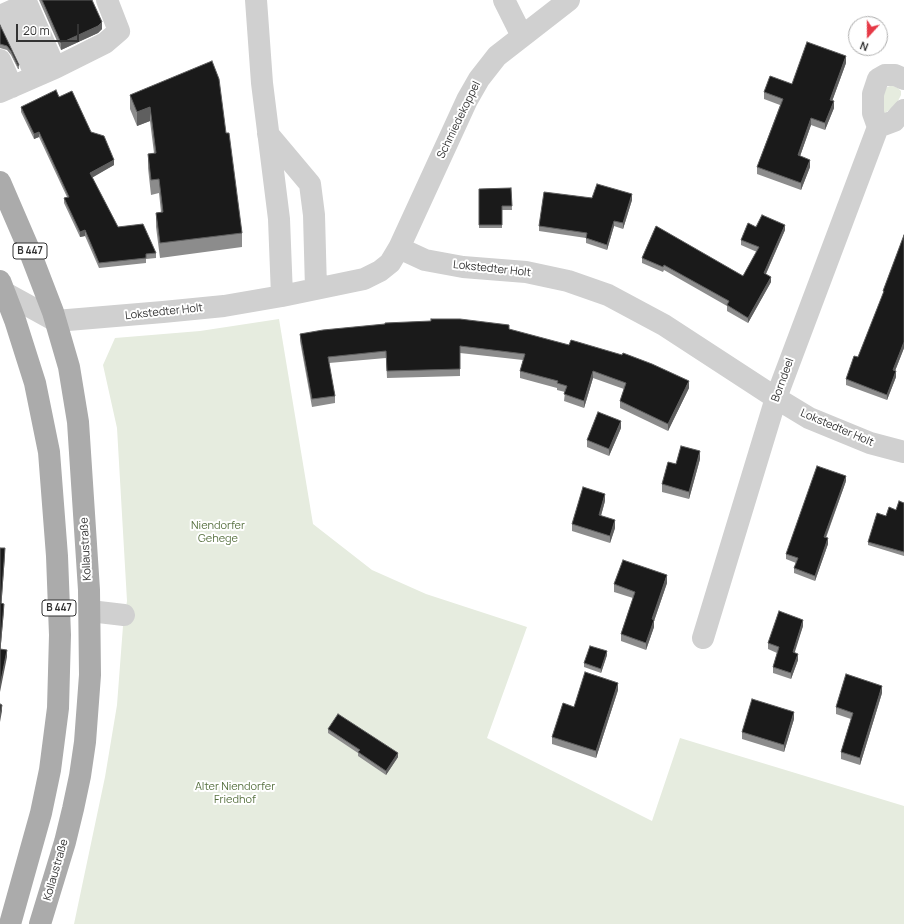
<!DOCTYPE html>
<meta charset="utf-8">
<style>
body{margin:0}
#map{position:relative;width:904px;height:924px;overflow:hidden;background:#fff;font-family:Manrope,sans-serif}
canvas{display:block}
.north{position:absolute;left:848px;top:16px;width:40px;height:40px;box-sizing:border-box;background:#fff;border:1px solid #adadad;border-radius:50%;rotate:201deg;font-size:11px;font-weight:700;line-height:16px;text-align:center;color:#333}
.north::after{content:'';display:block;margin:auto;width:14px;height:18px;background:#e63946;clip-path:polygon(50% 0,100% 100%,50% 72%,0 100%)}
.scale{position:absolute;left:16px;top:24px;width:63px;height:18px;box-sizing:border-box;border:2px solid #333;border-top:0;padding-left:5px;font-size:12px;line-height:14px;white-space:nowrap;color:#333;-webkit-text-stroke:3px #fff;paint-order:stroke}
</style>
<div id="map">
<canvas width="904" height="924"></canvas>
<div class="north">N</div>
<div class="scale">20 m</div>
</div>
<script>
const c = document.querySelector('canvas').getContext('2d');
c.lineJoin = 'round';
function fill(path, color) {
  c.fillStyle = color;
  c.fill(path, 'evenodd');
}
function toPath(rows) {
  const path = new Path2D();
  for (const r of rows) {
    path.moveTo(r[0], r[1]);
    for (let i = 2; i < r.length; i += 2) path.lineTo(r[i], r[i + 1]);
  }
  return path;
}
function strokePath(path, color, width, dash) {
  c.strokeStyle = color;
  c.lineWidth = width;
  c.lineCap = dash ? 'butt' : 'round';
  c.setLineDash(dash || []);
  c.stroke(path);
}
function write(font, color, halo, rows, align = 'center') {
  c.font = font + ' Manrope,sans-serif';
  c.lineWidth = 4;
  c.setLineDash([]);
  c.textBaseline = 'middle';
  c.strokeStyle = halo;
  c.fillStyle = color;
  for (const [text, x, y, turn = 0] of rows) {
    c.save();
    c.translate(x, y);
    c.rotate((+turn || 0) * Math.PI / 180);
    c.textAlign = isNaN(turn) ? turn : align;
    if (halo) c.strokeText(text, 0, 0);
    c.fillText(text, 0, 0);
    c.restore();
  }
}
const green = toPath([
 [890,86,893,86,898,88,901,91,901,95,896,105,885,113,882,111,883,92,885,88],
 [279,319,313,524,372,570,426,594,527,627,487,738,652,821,680,738,904,806,904,924,74,924,105,777,117,705,123,626,127,601,117,428,103,365,115,338,200,331]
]);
const minor = toPath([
 [256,0,262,83,279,219,282,296],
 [504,0,522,36],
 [7,13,36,76],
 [0,16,27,4,55,68,0,92],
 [0,60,12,87],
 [55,68,105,43,119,31,107,0],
 [878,127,894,121,904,110],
 [268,134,310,184,314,215,316,289],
 [399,248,425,260,463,267,526,272,568,281,608,295,664,325,776,398,809,418,870,443,904,452],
 [0,294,5,293,56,321,163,312,224,306,282,296,364,279,380,271,390,263,399,248,467,100,479,79,497,56,569,0],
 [90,611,124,615],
 [703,638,776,398,878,127,873,113,873,94,878,79,885,75,895,75,904,79]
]);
const major = toPath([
 [0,182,28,247,53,312,69,367,78,422,89,590,90,675,85,742,80,776,73,809,65,842,40,924],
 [0,281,15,320,35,383,49,452,57,556,60,635,58,708,50,770,41,813,10,924]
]);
const wall = toPath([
 [39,0,92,0,102,29,98,33,61,50],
 [0,25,19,65,19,69,18,69,11,55,7,50,0,48],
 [846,63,832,101,834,108,825,130,811,125,800,156,810,167,801,190,757,174,757,167,780,105,764,99,764,92,792,84],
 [130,95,226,133,242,233,242,247,160,258,156,227,156,213,161,212,159,193,151,195,148,168,148,154,154,153,150,121,137,126,130,109],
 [59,97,91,132,114,165,92,177,118,227,156,253,156,258,146,259,146,263,99,268,85,236,80,237,64,203,64,198,67,197,39,137,34,139,21,112,21,107],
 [511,188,512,210,502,210,502,228,479,228,479,189],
 [592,198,632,200,623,229,614,226,607,250,586,243,586,238,539,231,539,226],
 [756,227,785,230,766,274,771,282,748,323,727,311,727,306,664,270,663,272,642,263,642,258,743,276,757,252,741,245,741,240],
 [904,235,904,348,895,371,896,377,887,400,846,385,846,379,858,357,883,294,883,291],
 [509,330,689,388,668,431,620,408,620,401,624,389,593,378,584,408,564,401,565,392,557,390,557,388,520,378,520,371,523,360,460,353,460,376,387,378,386,358,329,363,335,396,335,403,312,407,300,341,300,334],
 [621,428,609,456,587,447,587,440],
 [700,459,689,499,662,492,662,484,676,464],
 [846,481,826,538,828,544,815,581,794,573,794,568,796,563,786,559,786,554],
 [605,501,601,516,615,528,610,543,572,531,572,524],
 [904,503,904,556,868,545,868,542,886,516,896,510],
 [667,583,654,621,654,627,646,650,621,641,621,634,633,598,614,592,614,584],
 [803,626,794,652,798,660,791,679,773,673,773,667,777,653,768,649,768,643],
 [607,655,601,673,584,667,584,663],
 [618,690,596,758,552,744,552,737,574,707],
 [882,693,860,765,841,759,841,752,851,719,836,714,836,707],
 [794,719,784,752,742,739,742,732],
 [328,729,398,757,386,775,358,756,358,753,328,733]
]);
const shadedWall = toPath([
 [102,22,102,29,98,33,61,50,61,43],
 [846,56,846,63,830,107,830,100],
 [834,101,834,108,825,130,825,123],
 [150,107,150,121,137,126,137,112],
 [811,118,811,125,798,162,798,155],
 [39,132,39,137,34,139,34,134],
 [114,160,114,165,90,179,90,173],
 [810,160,810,167,801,190,801,183],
 [632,194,632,200,623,229,623,223],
 [614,221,614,226,607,250,607,245],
 [785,225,785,230,764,278,764,273],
 [85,230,85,236,80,237,80,232],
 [771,277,771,282,748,323,748,318],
 [904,342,904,348,893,376,893,370],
 [593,371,593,378,584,408,584,401],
 [896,371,896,377,887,400,887,395],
 [689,381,689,388,668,431,668,424],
 [621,421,621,428,609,456,609,449],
 [700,451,700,459,689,499,689,492],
 [846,476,846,481,824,542,824,537],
 [605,494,605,501,599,522,599,515],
 [615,520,615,528,610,543,610,536],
 [828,538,828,544,815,581,815,576],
 [5,548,5,555,1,610,1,603],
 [667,575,667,583,654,621,654,627,646,650,646,643,652,619],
 [4,604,4,610,0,655,0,649],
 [803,620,803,626,793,658,793,652],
 [7,650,7,657,0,692,0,686],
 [607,651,607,655,601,673,601,669],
 [798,654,798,660,791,679,791,673],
 [618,683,618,690,596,758,596,751],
 [882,686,882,693,860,765,860,758],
 [2,705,2,711,0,722,0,716],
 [794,712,794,719,784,752,784,745],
 [398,753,398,757,386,775,386,771]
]);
const building = toPath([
 [42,0,92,0,102,22,98,26,61,43,42,0],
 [0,25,19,65,18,66,11,51,7,46,0,44,0,25],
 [807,42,846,56,830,100,834,101,825,123,811,118,798,155,810,160,801,183,757,167,783,99,764,92,770,76,792,84,807,42],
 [212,61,219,79,226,133,229,133,242,233,160,243,156,213,163,212,159,179,151,180,148,154,156,153,150,107,137,112,130,95,212,61],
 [56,90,59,97,72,91,91,132,104,136,114,160,90,173,118,227,143,224,156,253,146,254,146,258,99,263,85,230,80,232,64,198,69,197,39,132,34,134,21,107,56,90],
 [597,184,632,194,623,223,614,221,607,245,586,238,587,233,539,226,544,192,592,198,597,184],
 [511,188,512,206,502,206,502,225,479,225,479,189,511,188],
 [762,215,785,225,764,273,771,277,748,318,727,305,729,301,664,265,663,267,642,258,656,226,743,276,759,247,741,240,748,223,756,227,762,215],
 [904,235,904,342,893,370,896,371,887,395,846,379,854,356,858,357,884,291,883,291,904,235],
 [431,319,460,319,509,325,509,329,569,345,571,340,622,355,623,353,652,364,689,381,668,424,620,401,626,383,593,371,584,401,564,394,567,386,557,383,558,381,520,371,525,354,460,346,460,369,387,371,386,351,328,357,335,396,312,399,300,334,323,330,385,324,385,323,431,321,431,319],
 [598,412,621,421,609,449,587,440,598,412],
 [681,446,700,451,689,492,662,484,668,462,676,464,681,446],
 [817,466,846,476,824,537,828,538,815,576,794,568,798,558,786,554,817,466],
 [583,487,605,494,599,515,615,520,610,536,572,524,583,487],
 [899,501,904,503,904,552,868,542,877,513,886,516,889,507,896,510,899,501],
 [0,548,5,548,1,603,4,604,0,649,7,650,0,686,0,548],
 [623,560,667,575,652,619,654,620,646,643,621,634,635,592,614,584,623,560],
 [779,611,803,620,793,652,798,654,791,673,773,667,779,647,768,643,779,611],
 [590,646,607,651,601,669,584,663,590,646],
 [585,672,618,683,596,751,552,737,563,703,574,707,585,672],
 [846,674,882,686,860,758,841,752,853,713,836,707,846,674],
 [752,699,794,712,784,745,742,732,752,699],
 [0,704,2,705,0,716,0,704],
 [338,714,398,753,386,771,358,752,360,750,328,729,338,714]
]);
const shields = [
 [30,251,34],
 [59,608,34]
];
const shieldNames = [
 ["B 447",30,251],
 ["B 447",59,608]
];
const streetNames = [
 ["Schmiedekoppel",459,120,-64],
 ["Lokstedter Holt",492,269,6],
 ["Lokstedter Holt",164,312,-6],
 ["Borndeel",783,380,-70],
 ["Lokstedter Holt",837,428,23],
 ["Kollaustraße",86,549,-93],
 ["Kollaustraße",56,870,-74]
];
const parkNames = [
 ["Niendorfer",218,526],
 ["Gehege",218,539],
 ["Alter Niendorfer",235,787],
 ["Friedhof",235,800]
];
fill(green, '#e6ecdf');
strokePath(minor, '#d0d0d0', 22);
strokePath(major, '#ababab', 22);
fill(wall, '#8c8c8c');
fill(shadedWall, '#5f5f5f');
fill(building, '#1a1a1a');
strokePath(building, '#5f5f5f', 1);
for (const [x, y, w] of shields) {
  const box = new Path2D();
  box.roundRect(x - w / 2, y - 8, w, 16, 3);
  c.fillStyle = '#fff';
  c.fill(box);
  strokePath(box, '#333', 1);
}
write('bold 10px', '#333', null, shieldNames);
write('11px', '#333', '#fff', streetNames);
write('11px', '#56703f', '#fff', parkNames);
</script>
